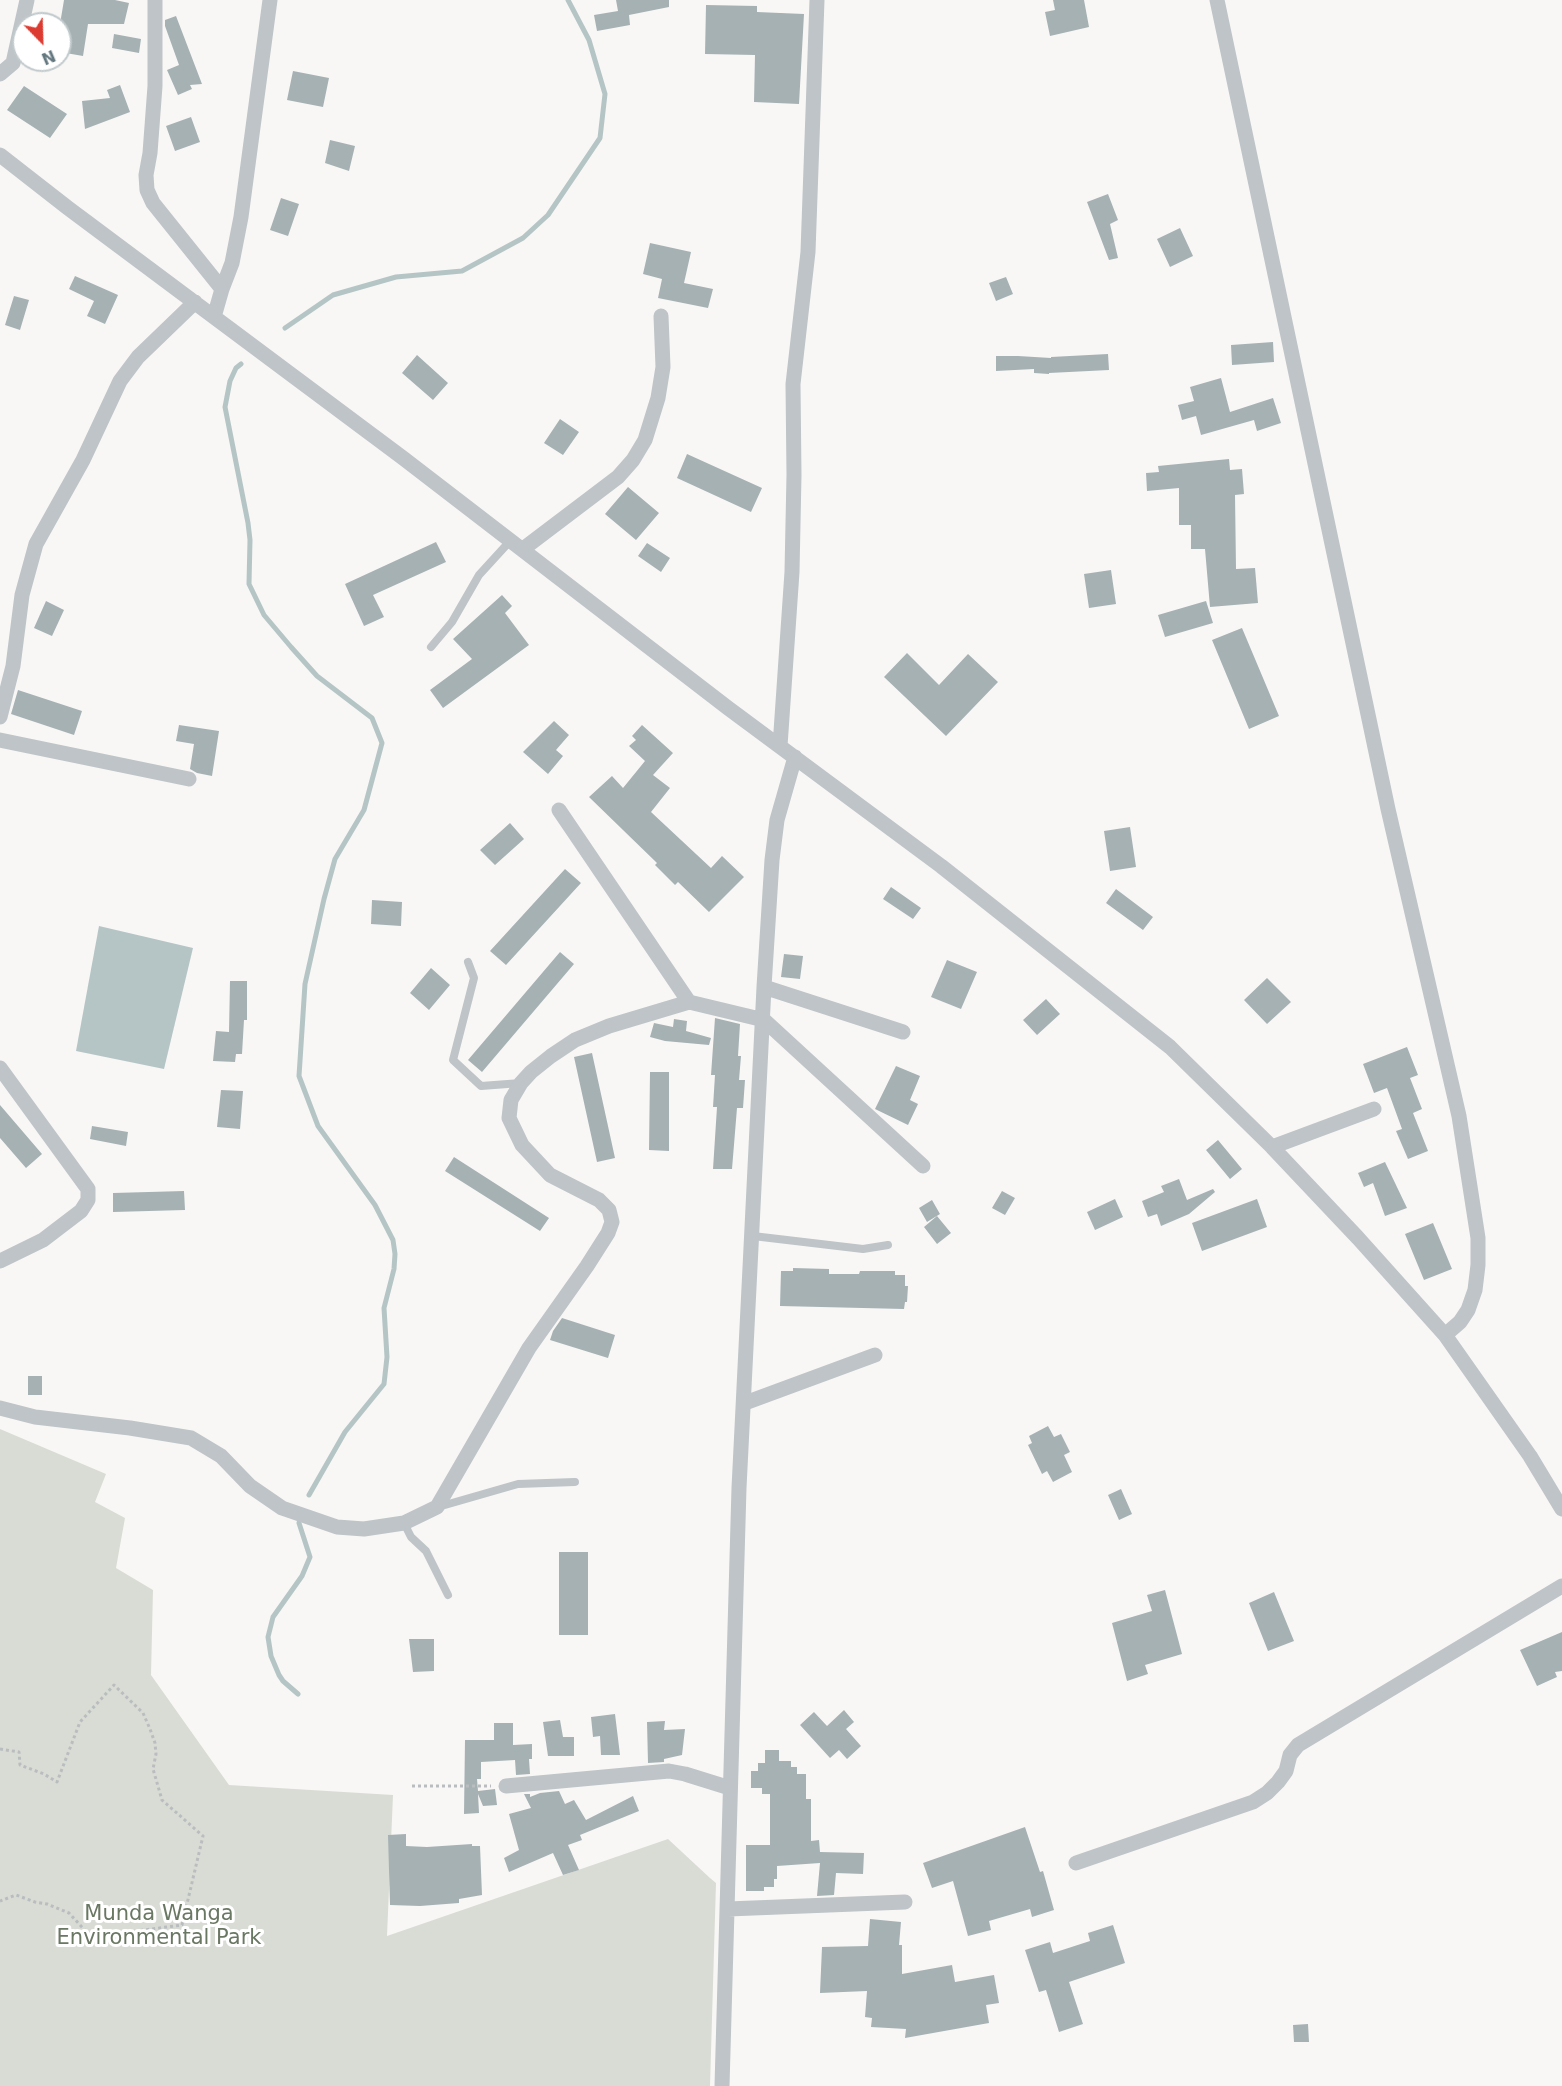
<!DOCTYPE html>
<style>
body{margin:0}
#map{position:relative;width:1562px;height:2086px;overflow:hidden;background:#f8f7f5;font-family:"DejaVu Sans",sans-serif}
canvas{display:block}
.north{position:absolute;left:12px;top:12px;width:60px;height:60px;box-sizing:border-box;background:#fff;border:2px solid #c1c9cc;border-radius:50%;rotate:157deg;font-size:16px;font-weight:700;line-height:24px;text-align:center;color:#64787f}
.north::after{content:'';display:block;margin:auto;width:21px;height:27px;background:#dc3b31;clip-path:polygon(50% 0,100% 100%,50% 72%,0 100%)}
</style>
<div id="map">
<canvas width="1562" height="2086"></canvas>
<div class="north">N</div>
</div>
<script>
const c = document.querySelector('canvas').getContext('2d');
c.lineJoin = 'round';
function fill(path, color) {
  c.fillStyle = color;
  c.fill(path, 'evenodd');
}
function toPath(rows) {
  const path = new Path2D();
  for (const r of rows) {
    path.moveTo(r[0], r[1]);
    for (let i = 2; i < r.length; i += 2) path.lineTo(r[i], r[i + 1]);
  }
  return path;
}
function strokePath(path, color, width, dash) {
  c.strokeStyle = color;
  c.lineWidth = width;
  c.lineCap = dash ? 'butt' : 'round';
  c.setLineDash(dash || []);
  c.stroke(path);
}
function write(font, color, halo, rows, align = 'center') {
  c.font = font + ' "DejaVu Sans",sans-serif';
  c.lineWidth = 6;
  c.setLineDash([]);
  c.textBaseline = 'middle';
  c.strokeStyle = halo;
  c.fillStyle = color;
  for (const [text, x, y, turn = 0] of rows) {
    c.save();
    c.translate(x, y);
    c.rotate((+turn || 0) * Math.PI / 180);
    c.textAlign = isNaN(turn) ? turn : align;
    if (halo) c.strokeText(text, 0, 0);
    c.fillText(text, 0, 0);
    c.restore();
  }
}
const green = toPath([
 [0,1429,106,1474,95,1502,125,1518,116,1568,153,1590,151,1675,229,1785,393,1795,387,1936,668,1839,710,1878,716,1883,710,2086,0,2086]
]);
const water = toPath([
 [99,926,193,948,164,1069,76,1051]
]);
const stream = toPath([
 [285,328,333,295,396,277,462,271,523,238,548,215,600,138,605,94,589,40,568,0],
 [241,364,236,368,230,381,225,407,248,523,250,540,249,584,264,615,291,647,317,676,372,718,382,743,364,810,335,859,324,899,305,984,299,1076,318,1126,375,1205,393,1240,395,1254,394,1269,384,1308,387,1357,384,1384,345,1432,309,1495],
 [298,1694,283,1681,279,1675,271,1656,268,1637,273,1617,302,1576,310,1557,299,1523]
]);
const building = toPath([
 [64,0,115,0,129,3,124,24,88,24,83,56,60,52,60,24],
 [616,0,669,0,669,7,629,15,630,25,597,31,594,15,618,11],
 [1053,0,1084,0,1089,27,1050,36,1045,12,1055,10],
 [706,5,757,6,757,12,804,14,799,104,754,102,755,55,705,54],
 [176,16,202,84,190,85,192,89,178,95,167,70,179,65,165,26,165,20],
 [114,34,141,39,139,53,112,48],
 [293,71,329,78,323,107,287,100],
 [120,85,130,112,85,129,82,101,110,98,107,90],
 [24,86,67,114,50,138,7,110],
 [191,117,200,142,175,151,166,126],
 [330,140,355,146,349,171,325,163],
 [1108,194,1118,220,1110,224,1118,258,1109,260,1087,202],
 [281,198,299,204,288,236,270,230],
 [1180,228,1193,256,1170,267,1157,239],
 [650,243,691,252,684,283,713,289,708,308,658,298,662,279,643,274],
 [75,276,118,295,105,324,87,316,94,301,69,289],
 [1006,277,1013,294,996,301,989,283],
 [14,296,29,300,20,330,5,325],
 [1273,342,1274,362,1232,365,1231,345],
 [1108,354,1109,370,1049,373,1049,374,1034,373,1034,369,996,371,996,356,1018,356,1051,358,1051,357],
 [417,355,448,383,433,400,402,373],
 [1221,378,1230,412,1273,398,1281,423,1257,431,1254,420,1201,435,1196,416,1182,420,1178,405,1194,401,1190,387],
 [560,419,579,432,563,455,544,443],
 [687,454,762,488,751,512,677,478],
 [1229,459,1230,470,1242,469,1244,494,1235,495,1236,569,1255,568,1258,603,1210,607,1205,549,1191,549,1191,525,1179,525,1179,488,1147,491,1146,473,1159,472,1158,466],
 [628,487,659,513,636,540,605,514],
 [436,542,446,562,373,595,384,617,364,626,345,584],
 [647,543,670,558,661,572,638,556],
 [1111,570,1116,604,1089,608,1084,574],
 [502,595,512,606,505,613,529,645,443,708,430,690,472,659,453,639],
 [46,601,64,610,52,636,34,628],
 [1206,601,1213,623,1165,637,1158,615],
 [1242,628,1279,716,1249,729,1212,640],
 [907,653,939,685,968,654,998,682,946,736,884,677],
 [18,690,82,711,74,735,11,714],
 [554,721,569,735,556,750,563,756,548,774,523,752],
 [179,725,219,731,212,776,197,773,190,769,194,744,176,741],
 [642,725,673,753,653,775,670,788,651,812,711,868,722,856,744,877,709,912,678,882,675,885,655,865,657,863,589,797,612,776,623,788,645,761,629,746,636,740,632,736],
 [510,823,524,839,495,865,480,850],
 [1130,827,1136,867,1110,871,1104,831],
 [565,869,581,883,506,965,490,951],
 [891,887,921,908,913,919,883,899],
 [1116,889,1153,917,1143,930,1106,903],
 [372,900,402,902,401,926,371,924],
 [560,952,574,964,482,1072,468,1060],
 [784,954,803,956,800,979,781,977],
 [947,960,977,972,961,1009,931,997],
 [431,968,450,985,429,1010,410,993],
 [1267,978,1291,1002,1267,1024,1244,1000],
 [230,981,247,981,247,1020,244,1020,242,1054,236,1054,235,1062,213,1061,216,1031,229,1032],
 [1046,999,1060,1014,1037,1035,1023,1020],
 [715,1018,740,1024,738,1056,741,1056,739,1080,745,1080,743,1108,737,1108,732,1169,713,1169,717,1107,713,1107,715,1075,711,1075],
 [674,1019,687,1021,686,1031,711,1038,709,1045,665,1041,650,1037,654,1023,673,1027],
 [1407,1047,1418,1075,1410,1078,1422,1109,1413,1113,1428,1151,1408,1159,1396,1131,1402,1129,1387,1088,1374,1093,1363,1064],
 [592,1053,615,1158,597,1162,574,1057],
 [896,1066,920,1076,910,1100,918,1104,908,1125,875,1109],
 [650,1072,669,1072,669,1151,649,1150],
 [221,1090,243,1091,240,1129,217,1127],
 [0,1105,42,1154,26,1168,0,1138],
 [92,1126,128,1132,126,1146,90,1139],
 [1218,1140,1242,1169,1230,1179,1206,1150],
 [454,1157,549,1218,540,1231,445,1171],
 [1385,1162,1407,1208,1385,1216,1373,1183,1364,1187,1358,1173],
 [1179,1179,1187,1200,1213,1189,1215,1192,1189,1214,1161,1226,1157,1214,1148,1217,1142,1201,1164,1192,1161,1186],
 [184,1191,185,1210,113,1212,113,1193],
 [1002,1191,1015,1198,1005,1215,992,1208],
 [1115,1199,1123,1217,1095,1230,1087,1212],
 [1257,1199,1267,1227,1202,1251,1192,1223],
 [932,1200,940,1214,927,1222,919,1208],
 [937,1216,951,1233,937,1244,924,1227],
 [1433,1223,1452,1269,1424,1280,1405,1234],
 [793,1268,829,1269,829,1274,859,1274,860,1271,895,1271,895,1275,905,1275,905,1286,908,1286,907,1302,905,1302,904,1309,780,1306,781,1271,793,1271],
 [562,1318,615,1335,608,1358,550,1340,553,1331],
 [28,1376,42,1376,42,1395,28,1395],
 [1048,1426,1054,1437,1061,1434,1070,1452,1064,1455,1072,1472,1053,1482,1047,1471,1042,1474,1028,1445,1032,1443,1029,1436],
 [1121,1489,1132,1514,1119,1520,1108,1495],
 [559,1552,588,1552,588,1635,559,1635],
 [1165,1590,1182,1654,1145,1665,1148,1674,1127,1681,1112,1623,1152,1611,1147,1595],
 [1274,1592,1294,1641,1268,1651,1249,1603],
 [1562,1632,1562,1671,1555,1672,1557,1677,1537,1686,1520,1650],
 [409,1639,434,1639,434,1671,413,1672],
 [844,1710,854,1722,846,1729,861,1746,847,1759,839,1750,830,1758,800,1725,814,1712,827,1726],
 [615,1714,620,1755,601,1755,600,1736,593,1737,591,1717],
 [560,1720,563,1737,574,1737,574,1756,548,1756,543,1722],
 [665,1721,664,1730,685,1729,682,1755,664,1759,664,1762,648,1763,647,1722],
 [494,1723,513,1723,513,1745,532,1744,532,1759,529,1759,530,1774,516,1775,515,1760,481,1762,481,1779,477,1779,478,1791,495,1789,497,1805,483,1806,478,1794,479,1813,464,1814,465,1740,494,1740],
 [765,1750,779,1750,779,1761,791,1761,791,1767,797,1767,797,1774,806,1774,806,1799,811,1799,811,1841,819,1840,820,1852,864,1853,863,1874,836,1873,834,1895,817,1896,820,1863,777,1866,777,1879,774,1879,774,1887,764,1887,764,1891,746,1891,746,1845,770,1845,770,1794,762,1794,762,1788,751,1788,751,1771,758,1771,758,1763,765,1763],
 [559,1791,565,1804,574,1800,586,1820,633,1796,639,1811,580,1835,582,1840,568,1845,579,1870,563,1875,553,1853,509,1872,504,1858,519,1850,509,1814,531,1808,524,1794,530,1794,530,1797,540,1793],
 [1025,1827,1040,1872,1043,1871,1054,1910,1032,1917,1030,1909,989,1921,991,1930,968,1936,953,1881,932,1888,923,1863],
 [406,1834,406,1846,427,1847,472,1844,472,1846,480,1846,482,1895,459,1899,459,1903,420,1906,390,1905,388,1835],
 [870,1919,901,1922,899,1945,902,1945,902,1974,952,1965,955,1982,994,1975,999,2003,986,2005,989,2023,905,2038,906,2029,871,2027,872,2018,865,2017,867,1991,820,1993,822,1947,868,1946],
 [1113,1925,1125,1963,1069,1982,1083,2024,1059,2032,1046,1990,1039,1992,1025,1950,1050,1942,1053,1953,1090,1941,1088,1933],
 [1308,2024,1309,2042,1294,2042,1293,2025]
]);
const path = toPath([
 [0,1749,19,1752,20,1765,44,1774,57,1782,80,1722,114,1685,143,1713,150,1729,155,1743,156,1754,153,1769,162,1800,203,1836,182,1925,91,1937,69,1913,47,1904,35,1902,16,1895,0,1901],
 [412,1786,491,1786]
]);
const lane = toPath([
 [431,647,452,622,479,575,511,540],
 [468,962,474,978,453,1060,481,1086,521,1083],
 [753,1236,863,1249,888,1245],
 [438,1507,518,1484,575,1482],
 [404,1523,411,1537,426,1551,448,1595]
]);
const street = toPath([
 [155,0,155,86,150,153,146,175,147,190,153,203,222,289,214,317],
 [1217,0,1388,809,1459,1116,1478,1238,1478,1265,1475,1290,1468,1310,1460,1322,1445,1335],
 [0,74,13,63,27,0],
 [0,155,68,208,403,458,728,708,941,866,1170,1047,1272,1147,1358,1238,1445,1335,1530,1456,1562,1509],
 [222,289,232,263,241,217,270,0],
 [523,549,618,477,633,460,645,440,658,398,663,367,661,316],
 [0,717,13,666,22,595,36,544,83,460,120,381,138,357,195,302],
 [0,740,189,779],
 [780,746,792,572,794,475,793,384,808,252,817,0],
 [559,810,689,1002],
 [764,987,903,1032],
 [0,1068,88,1189,88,1200,81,1211,43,1240,0,1261],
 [1272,1147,1374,1109],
 [745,1403,875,1355],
 [0,1408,35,1417,130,1428,191,1438,221,1456,250,1486,282,1508,337,1527,364,1529,404,1523,437,1507,529,1348,587,1266,608,1233,612,1222,609,1210,599,1200,550,1175,522,1145,509,1118,511,1100,521,1083,531,1072,551,1056,575,1040,609,1026,689,1002,764,1020,923,1166],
 [506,1786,669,1771,685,1774,730,1788],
 [1076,1863,1253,1802,1267,1793,1278,1782,1286,1771,1290,1755,1298,1745,1562,1586],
 [728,1909,905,1902],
 [722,2086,739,1488,764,987,772,860,777,820,795,757]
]);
const parkNames = [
 ["Munda Wanga",159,1915],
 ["Environmental Park",159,1939]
];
fill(green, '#d9dcd4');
fill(water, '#b5c5c6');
strokePath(stream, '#b5c5c6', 5);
fill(building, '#a6b1b4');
strokePath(path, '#b9bdbf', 3, [3, 3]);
strokePath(lane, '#bec4c7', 8);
strokePath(street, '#bec4c7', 15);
write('21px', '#6a7763', '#fff', parkNames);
</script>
